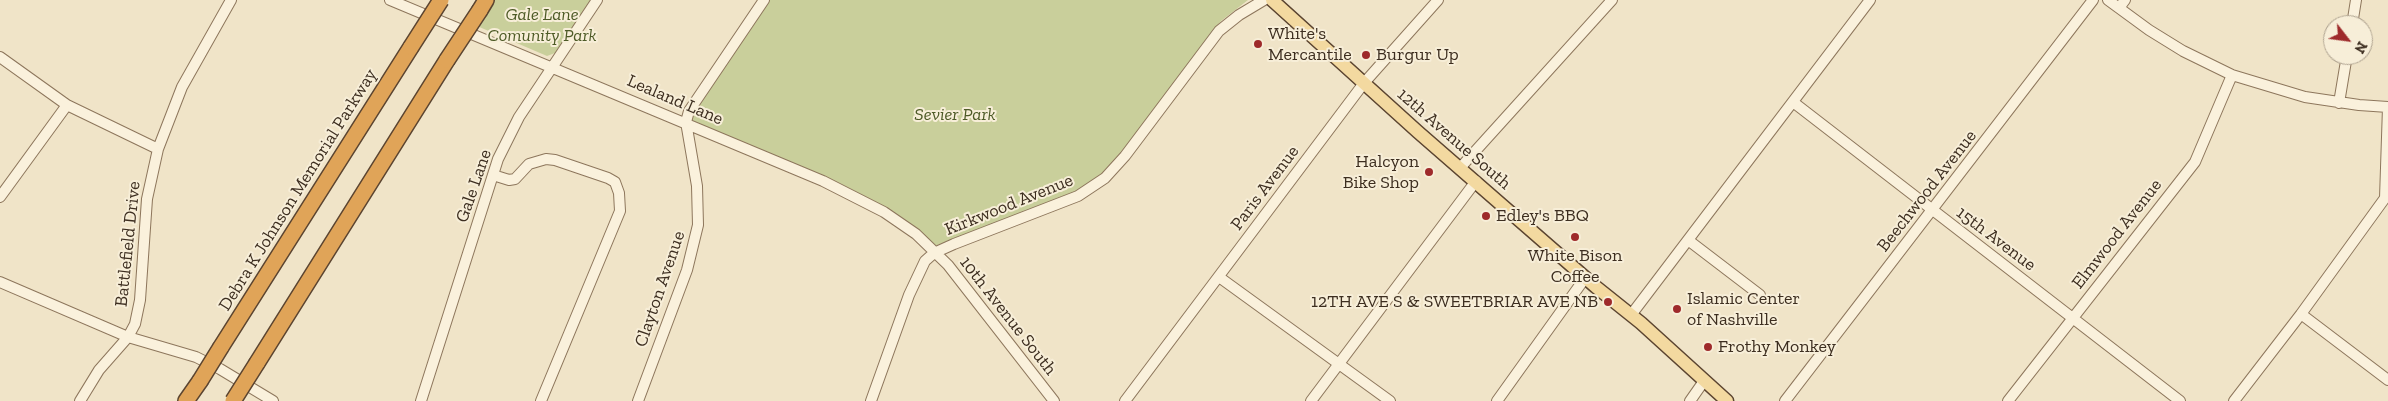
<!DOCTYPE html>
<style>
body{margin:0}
#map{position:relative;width:2388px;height:401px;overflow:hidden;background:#f0e4c8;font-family:"Zilla Slab",serif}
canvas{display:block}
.north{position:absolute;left:2323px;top:15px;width:50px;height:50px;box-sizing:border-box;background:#f7eed8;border:1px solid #ada18e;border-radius:50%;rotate:120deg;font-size:14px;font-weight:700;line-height:20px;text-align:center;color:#3d2e20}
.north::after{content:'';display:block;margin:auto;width:18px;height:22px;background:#9e2a2b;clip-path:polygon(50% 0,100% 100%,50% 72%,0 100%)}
</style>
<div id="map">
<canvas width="2388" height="401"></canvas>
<div class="north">N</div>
</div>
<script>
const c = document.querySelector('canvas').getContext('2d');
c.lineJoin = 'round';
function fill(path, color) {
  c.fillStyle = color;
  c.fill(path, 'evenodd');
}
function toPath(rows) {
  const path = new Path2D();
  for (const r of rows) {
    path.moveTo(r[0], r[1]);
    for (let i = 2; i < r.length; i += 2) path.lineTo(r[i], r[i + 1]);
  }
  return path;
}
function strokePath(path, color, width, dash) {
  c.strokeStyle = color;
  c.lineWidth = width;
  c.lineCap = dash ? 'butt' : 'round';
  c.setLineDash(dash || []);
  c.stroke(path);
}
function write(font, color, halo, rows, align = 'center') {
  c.font = font + ' "Zilla Slab",serif';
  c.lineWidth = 4;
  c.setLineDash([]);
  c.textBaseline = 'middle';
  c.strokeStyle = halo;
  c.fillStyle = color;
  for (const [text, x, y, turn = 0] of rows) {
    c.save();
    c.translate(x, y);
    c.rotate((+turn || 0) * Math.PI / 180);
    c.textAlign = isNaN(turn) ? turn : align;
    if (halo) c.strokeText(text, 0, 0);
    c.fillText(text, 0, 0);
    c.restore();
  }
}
const green = toPath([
 [494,0,591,0,555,53,547,56,477,26],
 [769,0,1248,0,1221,21,1114,163,1098,178,1082,189,1061,199,935,246,903,219,872,200,841,184,687,120]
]);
const minor = toPath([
 [390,0,823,181,884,212,916,234,948,265,1054,401],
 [2108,0,2149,30,2183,51,2232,75,2305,97,2359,105,2388,107],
 [2119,8,2125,0],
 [2352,25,2356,0],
 [0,57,67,105,158,149],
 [1793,102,2180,401],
 [2339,103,2347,55],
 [1460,168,1612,0],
 [493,175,509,180,515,179,529,164,546,159,555,160,608,178,615,182,619,193,620,211,541,401],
 [0,197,67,105],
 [1688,240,1760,295],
 [1219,277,1390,401],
 [0,282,128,337,196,357,220,369,273,401],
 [2301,314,2388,380],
 [1631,315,1870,0],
 [80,401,99,370,128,337,135,324,140,300,147,199,158,149,182,87,231,0],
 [421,401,498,159,519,117,597,0],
 [638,401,687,270,698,225,697,186,686,122,689,111,764,0],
 [871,401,909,295,925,261,934,253,954,244,1078,196,1105,178,1125,156,1219,31,1239,15,1264,0],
 [1125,401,1364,83,1438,0],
 [1311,401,1476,181],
 [1497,401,1585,278],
 [1690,401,1704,381],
 [1785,401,2093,0],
 [2008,401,2195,162,2232,75],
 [2234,401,2301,314,2385,198,2388,107]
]);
const major = toPath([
 [1272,0,1418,132,1596,287,1641,323,1727,401]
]);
const highway = toPath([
 [480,10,486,0],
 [221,347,411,47],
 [257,363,447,60],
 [186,401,200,381]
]);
const highwayBridge = toPath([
 [411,47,441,0],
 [447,60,480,10],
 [200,381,221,347],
 [233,401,257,363]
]);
const markers = [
 [1258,44,5,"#9e2a2b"],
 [1366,55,5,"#9e2a2b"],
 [1429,172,5,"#9e2a2b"],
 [1486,216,5,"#9e2a2b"],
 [1575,237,5,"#9e2a2b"],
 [1608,302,5,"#9e2a2b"],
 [1677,309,5,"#9e2a2b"],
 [1708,347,5,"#9e2a2b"]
];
const parkNames = [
 ["Gale Lane",542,15],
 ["Comunity Park",542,36],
 ["Sevier Park",955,115]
];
const poiNames = [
 ["White's",1268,34],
 ["Mercantile",1268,55],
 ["Burgur Up",1376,55],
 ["Halcyon",1419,162,"right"],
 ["Bike Shop",1419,183,"right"],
 ["Edley's BBQ",1496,216],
 ["White Bison",1575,256,"center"],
 ["Coffee",1575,277,"center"],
 ["Islamic Center",1687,299],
 ["of Nashville",1687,320],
 ["12TH AVE S & SWEETBRIAR AVE NB",1598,302,"right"],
 ["Frothy Monkey",1718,347]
];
const streetNames = [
 ["Lealand Lane",675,100,23],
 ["12th Avenue South",1454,139,41],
 ["Gale Lane",474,186,-71],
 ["Paris Avenue",1265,188,-53],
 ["Debra K Johnson Memorial Parkway",298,190,-58],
 ["Beechwood Avenue",1927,191,-52],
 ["Kirkwood Avenue",1009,205,-22],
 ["Elmwood Avenue",2117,234,-52],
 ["15th Avenue",1996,239,37],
 ["Battlefield Drive",128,244,-84],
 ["Clayton Avenue",660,289,-71],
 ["10th Avenue South",1008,316,52]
];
fill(green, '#c9cf9b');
strokePath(minor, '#8d765c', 12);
strokePath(major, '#5b4430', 15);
strokePath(highway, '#5b4430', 18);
strokePath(minor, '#faf1dc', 10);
strokePath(major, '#f3d9a0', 12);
strokePath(highway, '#e0a458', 15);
strokePath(highwayBridge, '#5b4430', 18, []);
strokePath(highwayBridge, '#e0a458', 15);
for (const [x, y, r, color] of markers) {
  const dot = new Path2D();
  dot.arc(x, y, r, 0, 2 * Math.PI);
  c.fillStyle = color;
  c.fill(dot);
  strokePath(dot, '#f7eed8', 2);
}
write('italic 18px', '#4d5a26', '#f7eed8', parkNames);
write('18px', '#3d2e20', '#f7eed8', poiNames, 'left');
write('18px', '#3d2e20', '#f7eed8', streetNames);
</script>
